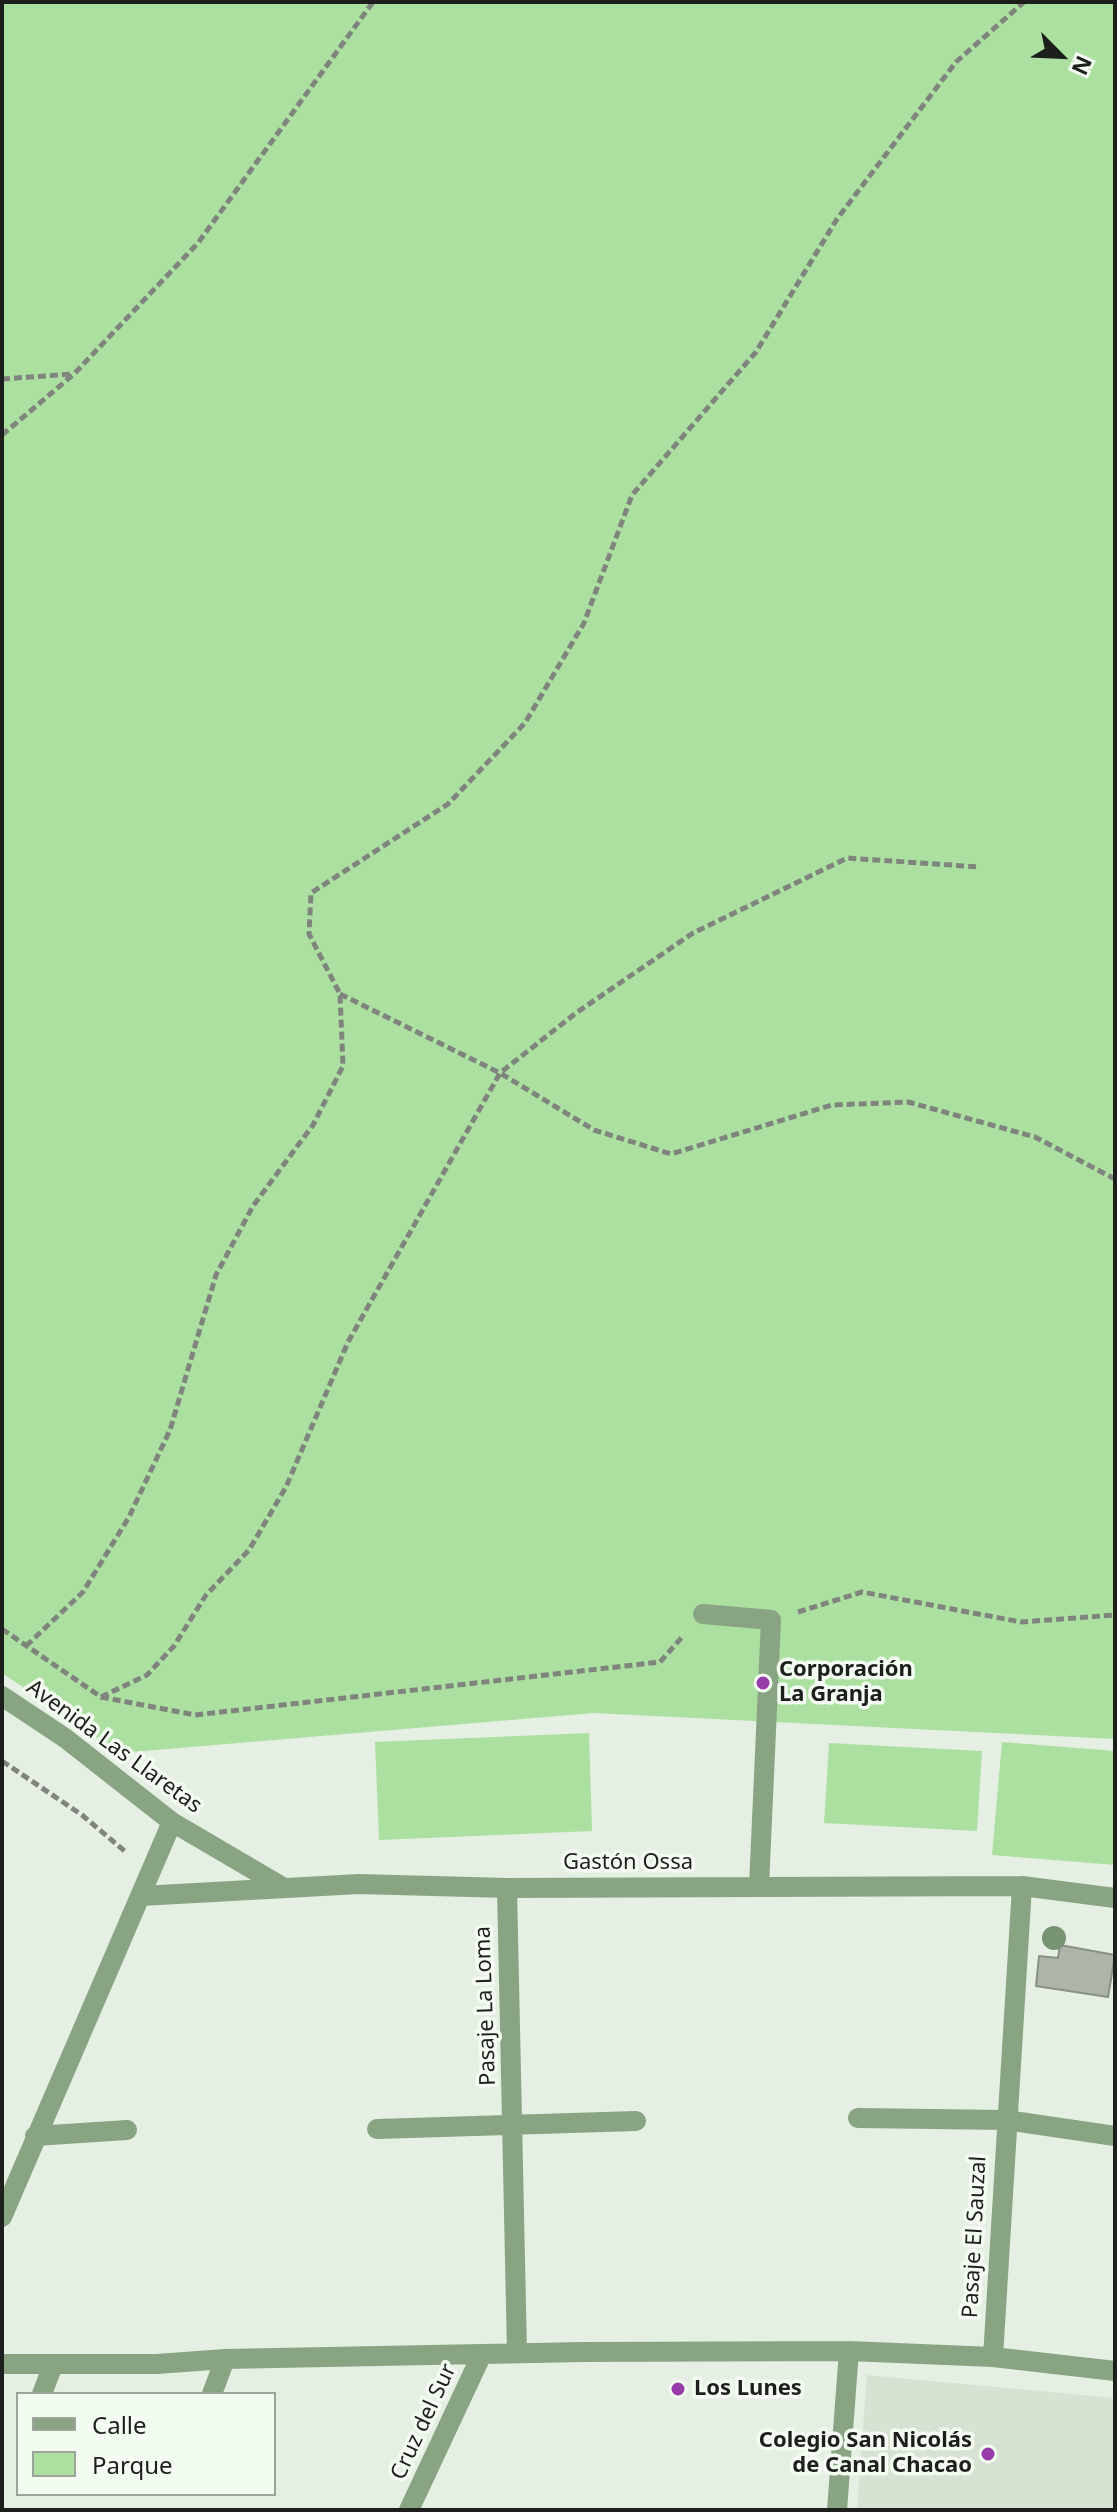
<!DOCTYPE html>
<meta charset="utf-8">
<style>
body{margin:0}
#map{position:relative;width:1117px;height:2512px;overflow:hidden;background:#e6efe4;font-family:"Noto Sans",sans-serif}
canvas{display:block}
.frame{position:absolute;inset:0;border:4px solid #1c1f1b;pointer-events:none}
.legend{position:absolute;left:16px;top:2392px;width:260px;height:104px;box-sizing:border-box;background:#f3fcf1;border:2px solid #9da49b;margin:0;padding:10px 14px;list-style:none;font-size:24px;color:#1c1f1b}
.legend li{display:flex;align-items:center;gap:16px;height:40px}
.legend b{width:40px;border:2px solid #9da49b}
.north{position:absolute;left:1021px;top:16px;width:80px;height:80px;-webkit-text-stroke:6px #f3fcf1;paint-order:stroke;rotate:114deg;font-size:22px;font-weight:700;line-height:32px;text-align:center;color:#1c1f1b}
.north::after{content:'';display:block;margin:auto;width:28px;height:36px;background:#1c1f1b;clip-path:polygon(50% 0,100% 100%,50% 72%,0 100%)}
</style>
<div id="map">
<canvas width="1117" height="2512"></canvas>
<div class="frame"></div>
<ul class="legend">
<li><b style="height:10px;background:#89a483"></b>Calle</li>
<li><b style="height:22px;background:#ace0a1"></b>Parque</li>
</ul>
<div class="north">N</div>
</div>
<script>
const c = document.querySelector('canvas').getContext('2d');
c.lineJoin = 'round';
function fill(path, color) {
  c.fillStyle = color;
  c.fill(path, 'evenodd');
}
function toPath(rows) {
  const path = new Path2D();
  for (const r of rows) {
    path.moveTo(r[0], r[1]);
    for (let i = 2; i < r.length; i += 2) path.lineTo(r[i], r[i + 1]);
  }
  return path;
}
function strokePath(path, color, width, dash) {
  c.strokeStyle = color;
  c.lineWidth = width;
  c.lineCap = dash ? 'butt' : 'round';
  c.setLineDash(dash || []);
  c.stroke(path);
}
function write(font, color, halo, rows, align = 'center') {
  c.font = font + ' "Noto Sans",sans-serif';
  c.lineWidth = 7;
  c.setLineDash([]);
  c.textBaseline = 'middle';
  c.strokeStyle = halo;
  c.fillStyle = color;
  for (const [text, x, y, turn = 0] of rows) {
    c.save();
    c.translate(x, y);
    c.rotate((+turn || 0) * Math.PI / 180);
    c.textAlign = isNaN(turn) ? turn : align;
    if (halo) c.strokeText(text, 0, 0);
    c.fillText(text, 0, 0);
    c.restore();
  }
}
const built = toPath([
 [867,2375,1115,2398,1115,2510,857,2510]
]);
const green = toPath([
 [2,2,1115,2,1115,1739,594,1713,120,1753,2,1673],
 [589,1733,592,1831,379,1840,375,1742],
 [1002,1742,1115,1751,1115,1865,992,1855],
 [829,1743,982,1751,977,1831,824,1823]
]);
const building = toPath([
 [1060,1945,1115,1955,1108,1997,1036,1986,1039,1956,1058,1958,1060,1945]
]);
const path = toPath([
 [2,379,73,374],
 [2,435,74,374,198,243,373,2],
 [340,994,500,1073,594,1130,671,1154,832,1105,908,1102,1035,1137,1115,1179],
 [798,1612,862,1592,1021,1622,1115,1615],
 [2,1629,101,1697,195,1715,660,1662,684,1635],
 [26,1646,83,1592,129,1517,170,1430,216,1275,253,1206,313,1125,343,1066,340,994,309,934,311,893,448,804,525,723,584,623,632,495,756,352,837,219,956,62,1024,2],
 [101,1697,147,1675,174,1646,206,1595,249,1550,286,1487,348,1342,500,1073,576,1013,693,933,847,858,980,867],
 [2,1761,82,1815,127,1853]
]);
const minor = toPath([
 [703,1614,771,1620,759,1886],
 [2,1696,65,1738,172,1822,281,1886],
 [507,1888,517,2353],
 [141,1896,359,1884,507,1888,1022,1886,1115,1898],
 [858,2118,1006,2120,1115,2136],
 [377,2129,636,2121],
 [35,2136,127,2130],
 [2,2217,172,1822],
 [993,2357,1022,1886],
 [2,2364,157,2364,225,2359,584,2352,849,2351,993,2357,1115,2371],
 [42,2394,53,2365],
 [212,2394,225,2359],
 [409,2510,482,2354],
 [837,2510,849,2351]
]);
const trees = [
 [1054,1938]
];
const markers = [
 [763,1683,8,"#953ca8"],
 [678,2389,8,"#953ca8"],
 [988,2454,8,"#953ca8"]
];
const poiNames = [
 ["Corporación",779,1670],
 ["La Granja",779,1695],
 ["Los Lunes",694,2389],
 ["Colegio San Nicolás",972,2441,"right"],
 ["de Canal Chacao",972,2466,"right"]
];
const streetNames = [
 ["Avenida Las Llaretas",114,1747,36],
 ["Gastón Ossa",628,1863],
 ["Pasaje La Loma",486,2006,-92],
 ["Pasaje El Sauzal",975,2237,-87],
 ["Cruz del Sur",424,2422,-65]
];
fill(built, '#d6e3d3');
fill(green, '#ace0a1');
fill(building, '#adb5ab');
strokePath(building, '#889087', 2);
strokePath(path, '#7f857d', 5, [8, 4]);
strokePath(minor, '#89a483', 20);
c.fillStyle = '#789372';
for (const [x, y] of trees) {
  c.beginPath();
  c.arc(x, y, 12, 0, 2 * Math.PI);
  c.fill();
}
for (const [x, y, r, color] of markers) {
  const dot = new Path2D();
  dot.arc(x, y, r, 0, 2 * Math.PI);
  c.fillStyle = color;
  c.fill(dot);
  strokePath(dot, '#f3fcf1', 3);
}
write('bold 22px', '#1c1f1b', '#f3fcf1', poiNames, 'left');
write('22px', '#1c1f1b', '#f3fcf1', streetNames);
</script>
